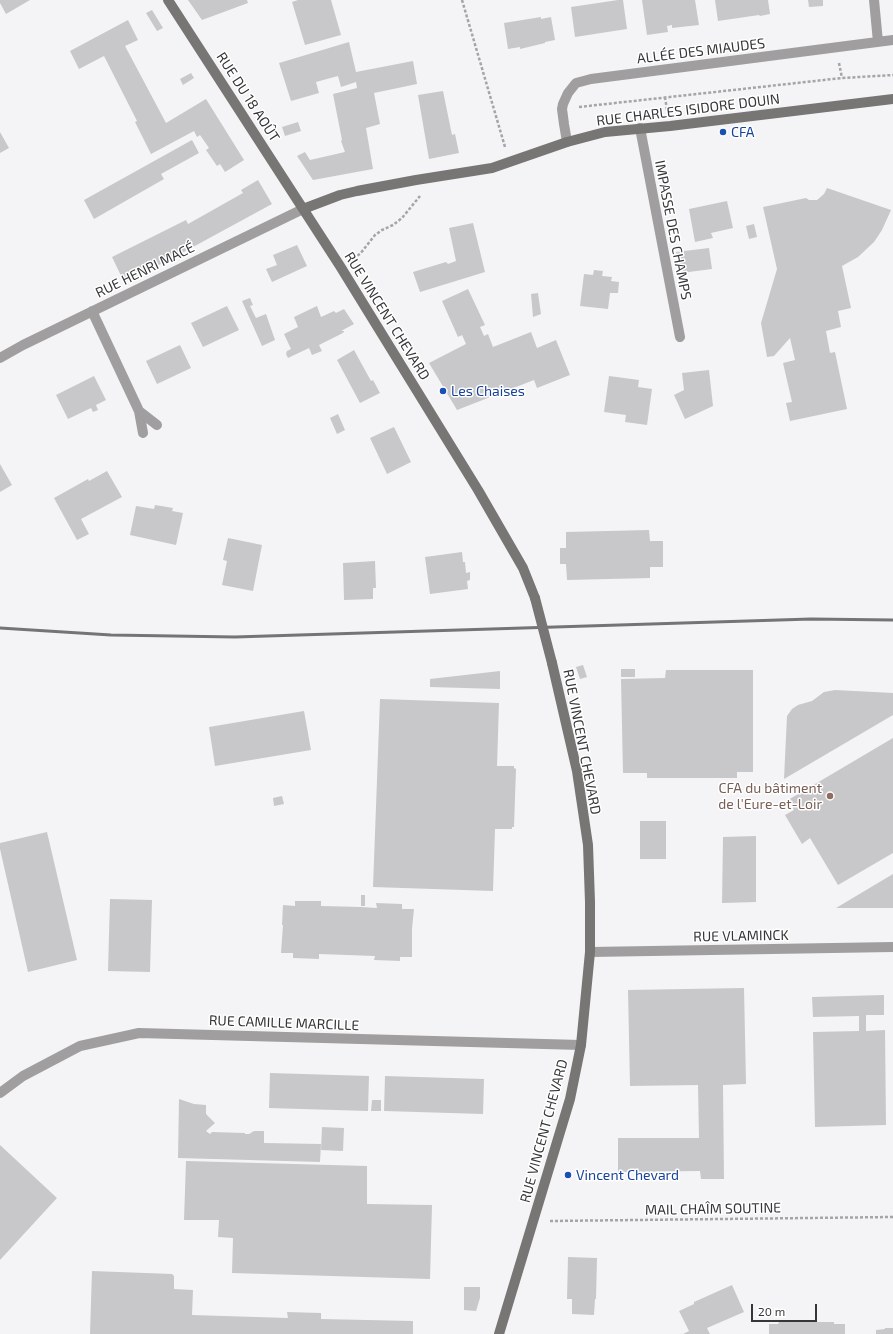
<!DOCTYPE html>
<meta charset="utf-8">
<style>
body{margin:0}
#map{position:relative;width:893px;height:1334px;overflow:hidden;background:#f4f4f6;font-family:"Exo 2",sans-serif}
canvas{display:block}
.scale{position:absolute;left:751px;top:1304px;width:66px;height:18px;box-sizing:border-box;border:2px solid #363537;border-top:0;padding-left:5px;font-size:12px;line-height:14px;white-space:nowrap;color:#363537;-webkit-text-stroke:3px #fff;paint-order:stroke}
</style>
<div id="map">
<canvas width="893" height="1334"></canvas>
<div class="scale">20 m</div>
</div>
<script>
const c = document.querySelector('canvas').getContext('2d');
c.lineJoin = 'round';
function fill(path, color) {
  c.fillStyle = color;
  c.fill(path, 'evenodd');
}
function toPath(rows) {
  const path = new Path2D();
  for (const r of rows) {
    path.moveTo(r[0], r[1]);
    for (let i = 2; i < r.length; i += 2) path.lineTo(r[i], r[i + 1]);
  }
  return path;
}
function strokePath(path, color, width, dash) {
  c.strokeStyle = color;
  c.lineWidth = width;
  c.lineCap = dash ? 'butt' : 'round';
  c.setLineDash(dash || []);
  c.stroke(path);
}
function write(font, color, halo, rows, align = 'center') {
  c.font = font + ' "Exo 2",sans-serif';
  c.lineWidth = 3;
  c.setLineDash([]);
  c.textBaseline = 'middle';
  c.strokeStyle = halo;
  c.fillStyle = color;
  for (const [text, x, y, turn = 0] of rows) {
    c.save();
    c.translate(x, y);
    c.rotate((+turn || 0) * Math.PI / 180);
    c.textAlign = isNaN(turn) ? turn : align;
    if (halo) c.strokeText(text, 0, 0);
    c.fillText(text, 0, 0);
    c.restore();
  }
}
const building = toPath([
 [0,0,30,0,6,14,0,3],
 [188,0,247,0,248,3,202,20],
 [298,0,331,0,341,35,305,45,292,2],
 [618,0,623,0,627,29,575,37,571,7],
 [642,0,695,0,699,25,672,28,672,25,667,26,668,32,647,35],
 [715,0,768,0,770,14,760,16,759,15,718,21],
 [808,0,823,0,823,6,809,7],
 [152,10,163,28,157,31,146,13],
 [541,17,541,19,551,17,555,40,545,42,545,43,520,49,520,47,508,49,504,23],
 [128,20,138,40,125,46,166,123,206,99,244,160,225,172,220,164,217,166,206,150,209,148,200,135,197,137,194,131,151,154,135,122,137,121,104,56,79,69,70,51],
 [349,42,356,72,413,61,417,84,374,93,380,124,366,128,373,169,313,180,297,156,305,152,310,160,345,152,341,141,342,140,333,94,357,88,356,82,341,87,338,76,316,82,319,93,291,101,279,63],
 [191,73,194,78,183,85,180,79],
 [443,91,452,135,455,134,459,153,429,159,418,95],
 [298,122,301,131,285,136,282,127],
 [0,132,9,148,0,153],
 [192,140,199,153,161,174,164,179,94,219,84,200],
 [258,180,272,204,169,260,124,282,112,257,186,220,188,224,243,193,241,190],
 [827,188,891,210,882,230,874,242,858,257,842,266,851,308,838,311,841,327,826,331,830,353,835,352,847,409,790,421,786,403,792,402,783,363,795,360,790,338,774,356,767,357,761,323,777,269,763,207,806,198,809,200,817,200,824,194],
 [727,201,733,228,711,233,713,238,695,242,689,209],
 [473,223,485,272,420,292,413,272,446,262,448,264,456,261,449,228],
 [754,224,757,237,749,239,746,226],
 [297,245,307,266,272,282,266,269,277,265,273,255],
 [709,248,712,269,681,273,676,252],
 [594,270,603,271,602,276,612,277,611,281,619,282,618,293,610,293,608,309,580,306,584,274,593,275],
 [468,289,485,325,480,327,484,336,488,334,493,347,531,332,537,348,556,340,570,375,537,388,534,380,457,410,429,363,466,344,462,335,458,337,442,301],
 [538,293,541,314,533,317,531,294],
 [250,298,253,305,250,306,256,318,266,314,275,340,262,346,242,301],
 [227,306,239,330,203,347,191,323],
 [317,306,321,317,334,311,336,313,344,309,354,324,341,331,344,331,344,332,341,334,319,345,322,351,312,355,309,348,288,358,286,354,287,351,291,349,284,334,298,327,294,317],
 [180,345,191,368,157,384,146,361],
 [354,350,371,381,373,380,380,393,360,403,337,360],
 [709,370,713,406,685,419,674,395,684,390,682,373],
 [94,376,106,400,96,405,98,410,93,412,91,408,68,419,56,395],
 [609,376,639,380,638,387,652,389,647,425,625,422,626,415,604,412],
 [338,414,345,430,337,434,330,418],
 [394,427,411,462,387,474,370,438],
 [0,464,12,485,0,492],
 [107,471,122,497,81,519,89,534,77,540,54,498,88,479,89,481],
 [155,505,173,508,172,511,183,513,176,545,130,535,136,506,154,509],
 [649,530,650,541,663,541,663,567,650,567,650,578,567,580,566,564,560,564,560,548,566,548,566,532],
 [228,538,262,545,253,591,222,585,227,561,223,560],
 [462,552,463,562,465,562,466,573,470,572,470,580,467,581,468,589,430,594,425,557],
 [375,561,376,588,373,588,373,599,344,600,343,563],
 [583,665,587,677,580,679,576,667],
 [621,669,635,669,635,677,621,677],
 [666,670,753,670,753,772,737,772,737,778,647,778,647,773,623,773,621,679,665,678],
 [500,671,500,689,430,687,430,679],
 [835,690,893,693,893,715,784,779,787,716,792,709,798,705,812,701,824,692],
 [380,699,499,703,497,766,514,766,514,768,516,769,514,827,512,827,512,829,495,829,493,891,373,887],
 [304,711,311,750,215,766,209,727],
 [893,738,893,853,838,885,810,838,802,844,785,815,794,810,788,800],
 [282,796,284,804,274,806,273,798],
 [640,821,666,821,666,859,640,859],
 [47,832,77,960,28,972,0,849,0,843],
 [756,836,756,902,722,903,723,837],
 [893,874,893,908,836,908],
 [361,895,365,895,365,906,361,906],
 [110,899,152,900,150,972,108,971],
 [295,901,321,901,321,906,361,907,377,908,376,903,402,904,402,909,414,909,412,929,412,957,400,957,400,961,374,960,375,956,319,954,319,959,293,958,293,953,281,953,283,925,282,925,283,905,295,906],
 [744,988,746,1084,723,1085,724,1179,701,1179,700,1171,618,1172,618,1138,699,1138,698,1085,630,1086,628,990],
 [884,995,884,1015,866,1015,866,1031,885,1030,886,1125,815,1127,813,1032,859,1031,859,1016,813,1017,812,997],
 [270,1073,369,1076,368,1111,269,1108],
 [385,1076,484,1079,483,1114,384,1111],
 [179,1099,194,1104,206,1105,206,1114,215,1123,206,1131,210,1134,212,1132,245,1133,245,1134,249,1134,254,1131,264,1131,264,1143,321,1144,320,1162,178,1158],
 [372,1100,381,1100,381,1111,371,1111],
 [322,1127,344,1128,343,1151,321,1150],
 [0,1145,57,1198,0,1260],
 [186,1161,367,1166,367,1204,432,1205,430,1279,232,1273,233,1238,218,1237,219,1220,184,1220],
 [568,1257,597,1258,596,1299,595,1299,594,1315,572,1314,572,1299,567,1299],
 [92,1271,172,1274,174,1276,174,1289,193,1290,192,1315,288,1318,287,1312,321,1313,321,1319,413,1321,413,1334,90,1334],
 [732,1285,744,1312,707,1328,710,1334,683,1334,689,1331,679,1311,694,1304,694,1302],
 [464,1287,480,1287,480,1298,476,1311,464,1310],
 [779,1322,834,1322,834,1324,845,1324,845,1334,769,1334,769,1324,778,1324],
 [885,1328,893,1328,893,1334,876,1334,876,1330,885,1329]
]);
const path = toPath([
 [462,0,505,147],
 [839,63,842,78],
 [665,97,667,110],
 [579,107,842,78,893,75],
 [353,258,360,254,375,235,382,230,393,225,402,218,420,196],
 [550,1221,893,1217]
]);
const street = toPath([
 [874,0,878,42],
 [640,128,680,337],
 [567,142,564,124,562,109,563,104,568,93,576,83,591,79,893,40],
 [92,311,139,411,157,425],
 [0,358,23,345,303,209],
 [139,411,143,433],
 [590,952,893,947],
 [0,1093,23,1076,80,1046,139,1033,581,1045]
]);
const secondary = toPath([
 [168,0,340,266,478,490,523,568,535,598],
 [303,209,340,195,357,191,416,180,492,168,567,142,605,132,670,126,893,99],
 [499,1334,570,1099,581,1045,590,952,590,902,588,845,577,771,552,663]
]);
const rail = toPath([
 [0,628,111,635,235,637,811,619,893,620]
]);
const secondaryBridge = toPath([
 [535,598,552,663]
]);
const markers = [
 [723,132,4,"#1a4fb4"],
 [443,391,4,"#1a4fb4"],
 [830,796,4,"#8d6e63"],
 [568,1175,4,"#1a4fb4"]
];
const streetNames = [
 ["ALLÉE DES MIAUDES",701,51,-7],
 ["RUE DU 18 AOÛT",248,97,57],
 ["RUE CHARLES ISIDORE DOUIN",688,110,-7],
 ["IMPASSE DES CHAMPS",673,230,79],
 ["RUE HENRI MACÉ",145,270,-26],
 ["RUE VINCENT CHEVARD",387,316,58],
 ["RUE VINCENT CHEVARD",582,742,79],
 ["RUE VLAMINCK",741,936,-1],
 ["RUE CAMILLE MARCILLE",284,1023,2],
 ["RUE VINCENT CHEVARD",544,1131,-75],
 ["MAIL CHAÎM SOUTINE",713,1209,-1]
];
const transitNames = [
 ["CFA",731,132],
 ["Les Chaises",451,391],
 ["Vincent Chevard",576,1175]
];
const educationNames = [
 ["CFA du bâtiment",822,788],
 ["de l'Eure-et-Loir",822,804]
];
fill(building, '#c8c8cb');
strokePath(path, '#a5a5a7', 2.5, [3, 2]);
strokePath(street, '#a09e9e', 10);
strokePath(secondary, '#777675', 10);
strokePath(rail, '#747375', 3);
strokePath(secondaryBridge, '#777675', 10);
for (const [x, y, r, color] of markers) {
  const dot = new Path2D();
  dot.arc(x, y, r, 0, 2 * Math.PI);
  c.fillStyle = color;
  c.fill(dot);
  strokePath(dot, '#fff', 1.5);
}
write('14px', '#363537', '#fff', streetNames);
write('14px', '#164399', '#fff', transitNames, 'left');
write('14px', '#785e54', '#fff', educationNames, 'right');
</script>
